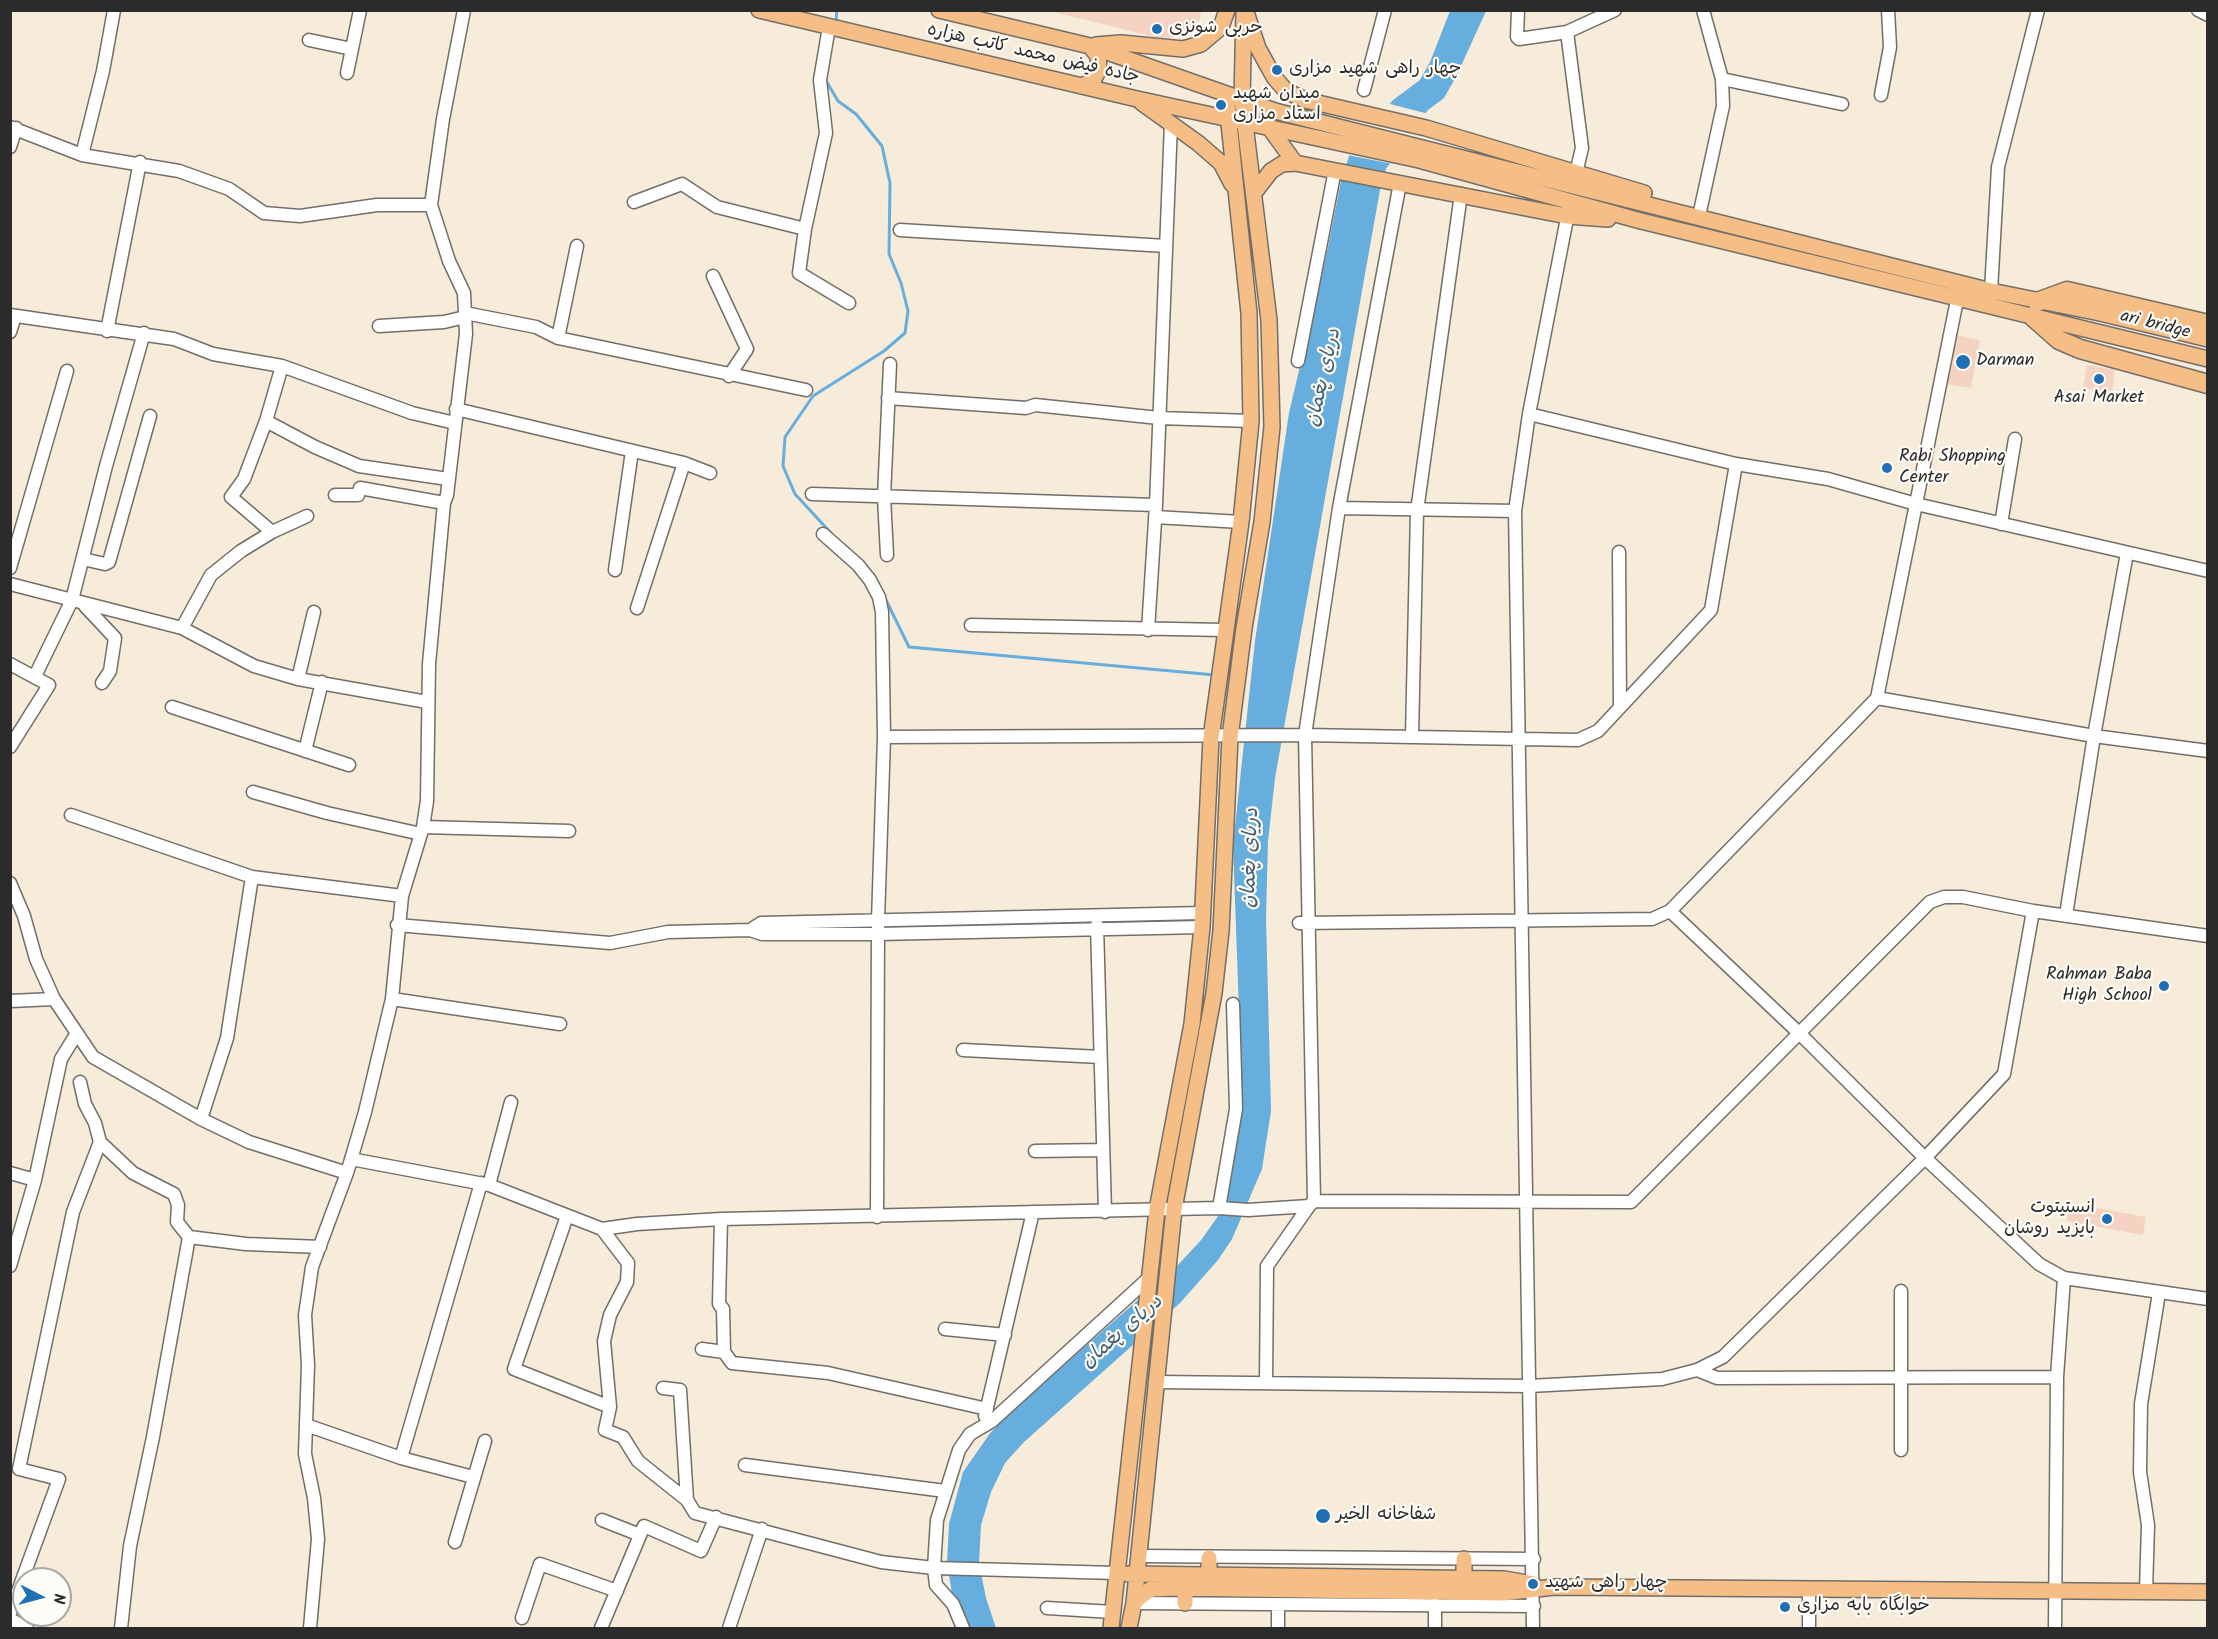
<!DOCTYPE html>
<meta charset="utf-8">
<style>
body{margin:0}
#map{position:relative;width:2218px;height:1639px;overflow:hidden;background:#f7ebd9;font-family:Kalam,sans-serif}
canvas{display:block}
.frame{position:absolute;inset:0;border:12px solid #2b2b2b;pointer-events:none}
.north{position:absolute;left:12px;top:1567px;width:60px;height:60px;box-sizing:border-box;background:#fdfcf7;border:2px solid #a9a8a5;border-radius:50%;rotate:96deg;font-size:16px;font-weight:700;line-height:24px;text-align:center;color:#2b2b2b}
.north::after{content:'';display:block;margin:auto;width:21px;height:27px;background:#1f6fb2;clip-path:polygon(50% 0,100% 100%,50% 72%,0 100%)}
</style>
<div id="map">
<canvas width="2218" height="1639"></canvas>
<div class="frame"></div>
<div class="north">N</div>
</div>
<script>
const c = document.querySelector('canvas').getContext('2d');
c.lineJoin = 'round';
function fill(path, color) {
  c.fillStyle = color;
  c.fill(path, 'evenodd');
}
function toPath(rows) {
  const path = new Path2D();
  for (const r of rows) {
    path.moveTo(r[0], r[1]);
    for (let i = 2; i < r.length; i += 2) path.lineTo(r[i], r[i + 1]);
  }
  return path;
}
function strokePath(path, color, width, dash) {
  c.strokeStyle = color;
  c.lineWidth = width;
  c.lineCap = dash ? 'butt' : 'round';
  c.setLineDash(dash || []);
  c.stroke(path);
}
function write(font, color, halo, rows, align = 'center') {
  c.font = font + ' Kalam,"Playpen Sans Arabic",sans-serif';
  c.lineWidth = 4.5;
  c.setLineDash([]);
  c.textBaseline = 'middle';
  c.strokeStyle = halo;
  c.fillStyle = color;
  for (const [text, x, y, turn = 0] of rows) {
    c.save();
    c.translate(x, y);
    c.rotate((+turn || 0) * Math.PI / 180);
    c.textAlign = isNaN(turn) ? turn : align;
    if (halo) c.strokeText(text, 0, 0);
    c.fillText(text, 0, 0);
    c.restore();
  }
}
const built = toPath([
 [1049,11,1201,11,1200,19,1184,37,1159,38],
 [1955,335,1980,340,1971,388,1946,384],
 [2087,365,2115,370,2112,393,2083,388],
 [2070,1203,2146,1217,2143,1235,2067,1221]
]);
const water = toPath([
 [1450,11,1486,11,1456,77,1444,98,1428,110,1386,169,1380,190,1275,778,1268,841,1266,918,1271,1111,1262,1169,1232,1239,1218,1260,1180,1303,1024,1442,1005,1463,991,1492,981,1525,979,1563,986,1598,996,1628,965,1628,952,1594,947,1563,949,1524,963,1472,991,1432,1018,1405,1178,1265,1202,1239,1223,1209,1238,1135,1242,1094,1233,845,1255,641,1289,413,1328,247,1341,181,1349,156,1393,100,1420,80,1430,62]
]);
const pier = toPath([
 [1386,103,1429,114,1393,164,1347,155]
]);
const stream = toPath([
 [836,21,837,10],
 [825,79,838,101,856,114,882,146,890,183,889,254,901,283,908,311,905,333,884,351,813,396,785,437,783,466,795,494,831,533],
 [885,598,909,647,1215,675]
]);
const minor = toPath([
 [1518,10,1517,37,1519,39,1567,32,1615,10],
 [2198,10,2208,15],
 [829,27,820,80,826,133,805,229,799,273,849,303],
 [1567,32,1582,148,1576,173],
 [309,40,352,49],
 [347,73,360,10],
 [1722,79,1842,104],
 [1364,90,1385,10],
 [1881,95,1890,47,1888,10],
 [10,127,82,155,179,171,229,189,264,213,300,216,377,205,431,205],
 [10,147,16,128],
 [82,155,103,71,114,10],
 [634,202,682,184,717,207,805,229],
 [1699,216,1723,106,1722,79,1703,10],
 [900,230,1166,246],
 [713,276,747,349,729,376],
 [1991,291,1998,167,2038,10],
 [465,313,536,327,558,338,806,390],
 [10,315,174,339,213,354,282,366,412,413,455,423],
 [379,326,444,322,465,317],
 [107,331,140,162],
 [10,332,15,316],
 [558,338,577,246],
 [1298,361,1335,170],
 [888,398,1026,408,1035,405,1159,418,1251,421],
 [456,409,684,463,710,473],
 [1529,414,1736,464,1828,479,1916,504,2208,571],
 [266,421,315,447,359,466,448,479],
 [812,494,1156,505],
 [335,495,358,495,360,488,444,503],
 [1339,508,1515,511],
 [1155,517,1241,522],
 [2001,524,2015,439],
 [272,532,231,497,244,479,266,421,282,366],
 [823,534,858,565,870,580,879,597,882,612,884,737,878,921,877,1217],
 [1619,552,1620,707],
 [887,555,884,497,890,364],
 [83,559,105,564,109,562,150,416],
 [10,568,67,371],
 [615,570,632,451],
 [10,584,182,628,254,666,298,679,427,702],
 [85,606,115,638,110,671,102,683],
 [637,608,684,463],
 [971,625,1224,630],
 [182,628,211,575,241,551,272,532,307,516],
 [1148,630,1156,505,1171,123],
 [10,664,49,685,10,747],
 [35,676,72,600,106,466,144,333],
 [298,679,314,612],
 [1877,698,2094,736,2208,751],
 [172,707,349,765],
 [884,737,1305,735,1578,740,1598,731,1711,610,1736,464],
 [1412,737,1417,511,1461,194],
 [305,751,322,682],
 [253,792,327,813,421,834],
 [71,815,252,877,402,896],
 [423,827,569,831],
 [10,883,24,916,36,959,54,999,93,1057,201,1119,249,1142,347,1173],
 [1670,911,1800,1034,1925,1158,2039,1264,2064,1278,2208,1299],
 [2066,915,2094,736,2127,553],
 [1299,923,1652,919,1670,911,1877,698,1957,300],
 [397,925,610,943,668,932,750,930,762,934,878,934,1202,927],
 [1097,925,1105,1212],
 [750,930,761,923,1202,913],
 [392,999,560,1024],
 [10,1001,54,999],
 [963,1050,1100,1057],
 [80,1082,85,1104,95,1123,100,1142,133,1173,174,1194,178,1205,177,1222,189,1237,246,1244,320,1247],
 [201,1119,227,1038,252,877],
 [1035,1151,1103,1150],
 [351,1159,489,1185,602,1229,637,1224,721,1219,1219,1208,1248,1210,1309,1206,1314,1201,1631,1202,1930,902,1944,897,1963,897,2033,911,2208,936],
 [10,1173,35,1180],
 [489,1185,511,1102],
 [1314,1201,1305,735,1339,508,1400,183],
 [1219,1208,1236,1109,1233,1004],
 [567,1216,514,1369,610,1407],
 [721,1219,719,1304,723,1309,724,1352],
 [602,1229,628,1263,627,1282,610,1315,604,1341,610,1407,605,1430,623,1437,638,1461,687,1500,695,1513,881,1562,934,1568,1116,1573],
 [10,1266,35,1180,61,1059,77,1033],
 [945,1329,1005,1335],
 [702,1349,724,1352,732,1363,828,1373,987,1409],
 [1697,1370,1717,1378,2057,1377],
 [1156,1382,1529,1386,1662,1379,1697,1370,1723,1357,1925,1158,2004,1074,2033,911],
 [1266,1383,1267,1266,1309,1206],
 [663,1388,680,1390,687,1500],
 [985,1416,1033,1212],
 [306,1425,401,1458,473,1477],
 [1901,1450,1901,1291],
 [401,1458,481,1183],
 [745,1465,945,1491],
 [602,1520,640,1535],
 [455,1542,485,1441],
 [1139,1556,1534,1559],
 [2146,1591,2148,1525,2140,1472,2141,1404,2159,1293],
 [1134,1603,1534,1606],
 [1047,1608,1112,1612],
 [10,1613,59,1479,19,1469,73,1212,100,1142],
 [522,1618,540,1564,617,1591],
 [10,1619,27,1628],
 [121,1628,130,1546,153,1437,189,1237],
 [310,1628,318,1539,314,1498,305,1454,308,1365,305,1315,312,1267,347,1173,365,1112,392,999,402,896,423,827,427,801,429,664,444,503,447,495,466,334,464,293,449,261,431,205,443,119,464,10],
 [601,1628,644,1526,701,1551,716,1517],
 [729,1628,762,1529],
 [963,1628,953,1604,936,1585,934,1568,937,1520,959,1450,970,1434,992,1421,1150,1277],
 [1278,1628,1278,1605],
 [1435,1628,1435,1604],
 [1533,1628,1515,511,1529,414,1569,208],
 [1809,1628,1809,1588],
 [2055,1628,2057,1377,2064,1278]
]);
const major = toPath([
 [759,10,1137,99,1419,160,1641,221,2208,359],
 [939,10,1090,46,1275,111,1991,291,2100,313,2208,339],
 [1247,15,1258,48,1274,77,1286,91,1305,100,1426,128,1644,193],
 [1096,45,1121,43,1183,49,1201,44,1221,27,1227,10],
 [1081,86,1093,81,1099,69,1098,56,1090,46],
 [1142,103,1198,143,1221,163,1232,184],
 [1269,127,1295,163],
 [1254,193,1271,171,1282,164,1295,163,1567,216,1608,219],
 [1464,1559,1464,1579],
 [1128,1574,1504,1579,1533,1584],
 [1209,1576,1209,1558],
 [1134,1603,1174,1209,1214,993,1221,931,1230,737,1244,628,1262,522,1272,427,1269,320,1242,100,1244,10],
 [1185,1603,1185,1588],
 [1111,1628,1157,1210,1192,1024,1202,927,1211,738,1241,522,1251,421,1249,313,1226,95],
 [1129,1628,1134,1603,1141,1596,1151,1589,1176,1588,1503,1593,1554,1587,2208,1592]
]);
const highway = toPath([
 [2037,302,2067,291,2208,324],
 [2033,317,2059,340,2080,349,2208,384]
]);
const markers = [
 [1157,29,6,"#1f6fb2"],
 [1277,70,6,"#1f6fb2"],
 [1221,105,6,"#1f6fb2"],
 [1963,362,8,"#1f6fb2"],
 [2099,379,6,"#1f6fb2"],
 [1887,468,6,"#1f6fb2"],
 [2164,986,6,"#1f6fb2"],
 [2107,1219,6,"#1f6fb2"],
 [1323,1516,8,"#1f6fb2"],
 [1533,1584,6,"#1f6fb2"],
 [1785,1607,6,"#1f6fb2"]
];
const poiNames = [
 ["حربی شونزی",1169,29],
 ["چهار راهی شهید مزاری",1289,70],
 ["میدان شهید",1233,95],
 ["استاد مزاری",1233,116],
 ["Darman",1976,362],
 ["Asai Market",2099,399,"center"],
 ["Rabi Shopping",1899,458],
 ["Center",1899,479],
 ["Rahman Baba",2152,976,"right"],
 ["High School",2152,997,"right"],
 ["انستیتوت",2095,1209,"right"],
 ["بایزید روشان",2095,1230,"right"],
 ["شفاخانه الخیر",1336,1516],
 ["چهار راهی شهید",1545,1584],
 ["خوابگاه بابه مزاری",1797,1607]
];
const streetNames = [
 ["جاده فیض محمد کاتب هزاره",1033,55,13],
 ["ari bridge",2155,326,14]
];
const waterNames = [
 ["دریای پغمان",1325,378,-77],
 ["دریای پغمان",1252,858,-88],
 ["دریای پغمان",1123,1333,-41]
];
fill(built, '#f5d3c2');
fill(water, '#66aedd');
fill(pier, '#f7ebd9');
strokePath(stream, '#66aedd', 3);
strokePath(minor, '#726e68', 15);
strokePath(major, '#726e68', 18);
strokePath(highway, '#726e68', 21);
strokePath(minor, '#fff', 12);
strokePath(major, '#f6be87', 15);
strokePath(highway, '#f6be87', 18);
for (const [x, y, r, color] of markers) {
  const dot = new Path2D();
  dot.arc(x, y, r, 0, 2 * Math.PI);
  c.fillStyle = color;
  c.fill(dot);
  strokePath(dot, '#fdfcf7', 2);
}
write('18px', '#2b2b2b', '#fdfcf7', poiNames, 'left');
write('18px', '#2b2b2b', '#fdfcf7', streetNames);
write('italic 20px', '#435f72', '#fdfcf7', waterNames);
</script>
